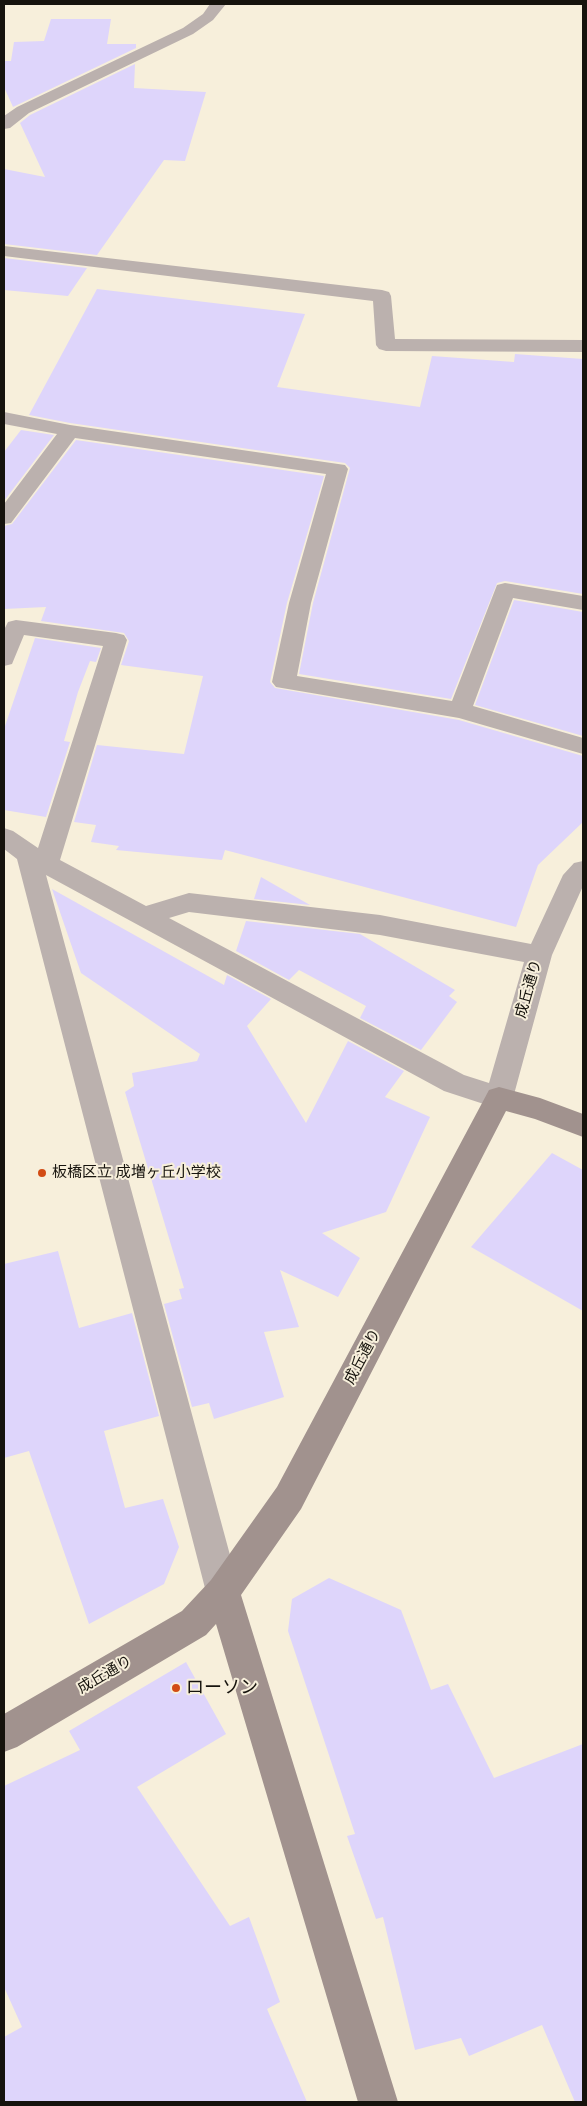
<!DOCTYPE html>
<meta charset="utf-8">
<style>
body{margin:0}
#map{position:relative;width:587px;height:2106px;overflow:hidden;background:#f7efdb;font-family:"Times New Roman",serif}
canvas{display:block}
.frame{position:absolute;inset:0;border:5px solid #16130d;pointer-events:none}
</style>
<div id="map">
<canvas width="587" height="2106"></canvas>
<div class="frame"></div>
</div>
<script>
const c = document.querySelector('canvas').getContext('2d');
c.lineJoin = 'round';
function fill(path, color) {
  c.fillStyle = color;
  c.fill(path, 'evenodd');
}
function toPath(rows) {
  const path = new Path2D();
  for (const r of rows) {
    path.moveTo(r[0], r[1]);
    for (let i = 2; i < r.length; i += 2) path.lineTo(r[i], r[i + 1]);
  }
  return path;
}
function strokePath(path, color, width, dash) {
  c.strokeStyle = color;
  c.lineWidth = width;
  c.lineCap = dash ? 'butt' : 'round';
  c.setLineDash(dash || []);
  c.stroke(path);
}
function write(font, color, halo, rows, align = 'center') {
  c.font = font + ' "Times New Roman","Noto Sans JP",serif';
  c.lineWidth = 4;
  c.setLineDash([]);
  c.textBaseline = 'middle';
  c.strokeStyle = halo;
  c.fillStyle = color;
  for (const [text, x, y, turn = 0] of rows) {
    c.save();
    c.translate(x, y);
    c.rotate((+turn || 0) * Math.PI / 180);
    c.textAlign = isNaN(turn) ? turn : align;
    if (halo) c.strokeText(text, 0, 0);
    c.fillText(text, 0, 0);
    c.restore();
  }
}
const building = toPath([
 [51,19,111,19,107,44,136,44,136,48,13,107,4,87,4,61,11,61,14,42,44,41],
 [135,64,134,88,206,92,185,161,164,160,97,255,4,244,4,169,45,177,20,123,30,115],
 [4,258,87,268,68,296,4,290],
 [97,289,305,314,277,387,420,407,432,356,514,362,515,354,583,359,583,594,505,581,497,583,451,699,299,674,313,603,350,468,345,463,70,423,29,415],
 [21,430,54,435,4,501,4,452],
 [76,440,324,476,287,603,270,682,275,688,459,720,583,756,583,822,538,865,516,927,225,850,222,860,116,850,119,846,91,842,96,825,74,822,97,745,184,754,203,676,121,665,129,641,124,633,41,621,46,607,4,609,4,526,12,524],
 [514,600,583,612,583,736,475,705],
 [35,638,101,648,96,662,90,661,78,692,64,741,70,742,46,817,4,810,4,729],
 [261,877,310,905,254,899],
 [52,889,224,985,227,975,271,999,247,1026,306,1123,348,1041,404,1071,385,1097,430,1117,386,1212,322,1233,360,1258,338,1297,280,1270,299,1327,264,1332,284,1397,214,1419,209,1403,192,1407,164,1304,182,1299,179,1289,184,1288,125,1092,134,1086,132,1073,197,1061,200,1054,81,973],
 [246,921,360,934,455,990,449,996,457,1002,421,1050,360,1018,366,1006,299,970,289,980,236,951],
 [552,1153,583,1170,583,1311,471,1247],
 [58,1251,79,1328,132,1313,159,1416,104,1431,125,1508,163,1499,179,1547,164,1584,89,1624,29,1451,4,1458,4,1264],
 [329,1578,401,1610,431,1690,448,1684,494,1778,583,1744,583,2102,575,2102,542,2025,469,2056,461,2038,415,2050,383,1917,376,1919,347,1836,355,1834,288,1631,292,1599],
 [186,1662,226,1734,137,1787,230,1926,249,1917,280,2002,267,2009,307,2102,4,2102,4,2037,22,2027,4,1987,4,1786,80,1750,69,1731]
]);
const street = toPath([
 [210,4,226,4,213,20,193,34,29,113,10,128,4,129,4,116,17,107,183,28,203,14,210,4],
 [4,246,382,290,389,292,391,296,395,339,583,340,583,352,386,351,379,349,376,345,373,301,4,256,4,246],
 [4,412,70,425,345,465,348,469,311,603,297,676,452,701,497,585,505,583,583,596,583,610,513,598,473,706,583,738,583,754,459,718,276,687,272,682,289,603,326,474,75,438,11,523,4,524,4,504,57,434,4,424,4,412],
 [16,620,116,633,124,635,127,640,60,860,146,906,189,893,380,915,531,944,563,875,574,863,583,861,583,886,552,955,513,1098,509,1106,499,1109,444,1091,46,875,240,1592,235,1604,223,1608,211,1604,206,1592,17,859,4,849,4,828,13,831,38,848,103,646,24,635,12,664,4,666,4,630,8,622,16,620],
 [189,912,380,935,524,962,489,1083,464,1075,169,918,189,912]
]);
const secondary = toPath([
 [499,1087,540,1098,583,1114,583,1137,535,1119,506,1111,301,1509,241,1595,398,2102,358,2102,216,1624,206,1635,17,1747,4,1752,4,1714,182,1611,211,1580,277,1487,489,1090,499,1087]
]);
const markers = [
 [42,1173,5,"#d24c14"],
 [176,1688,5,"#d24c14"]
];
const streetNames = [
 ["成丘通り",529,989,-74],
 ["成丘通り",363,1357,-62],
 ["成丘通り",105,1675,-30]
];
const poiNames = [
 ["板橋区立 成増ヶ丘小学校",52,1173]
];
const nearPoinames = [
 ["ローソン",186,1688]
];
fill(building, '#ded5fb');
fill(street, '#bbb1ae');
fill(secondary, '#a1928e');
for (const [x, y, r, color] of markers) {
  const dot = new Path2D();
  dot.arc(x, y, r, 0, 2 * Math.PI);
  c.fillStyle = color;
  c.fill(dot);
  strokePath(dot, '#f7efdb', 2);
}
write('15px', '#16130d', '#f7efdb', streetNames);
write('15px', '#16130d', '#f7efdb', poiNames, 'left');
write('18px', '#16130d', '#f7efdb', nearPoinames, 'left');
</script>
